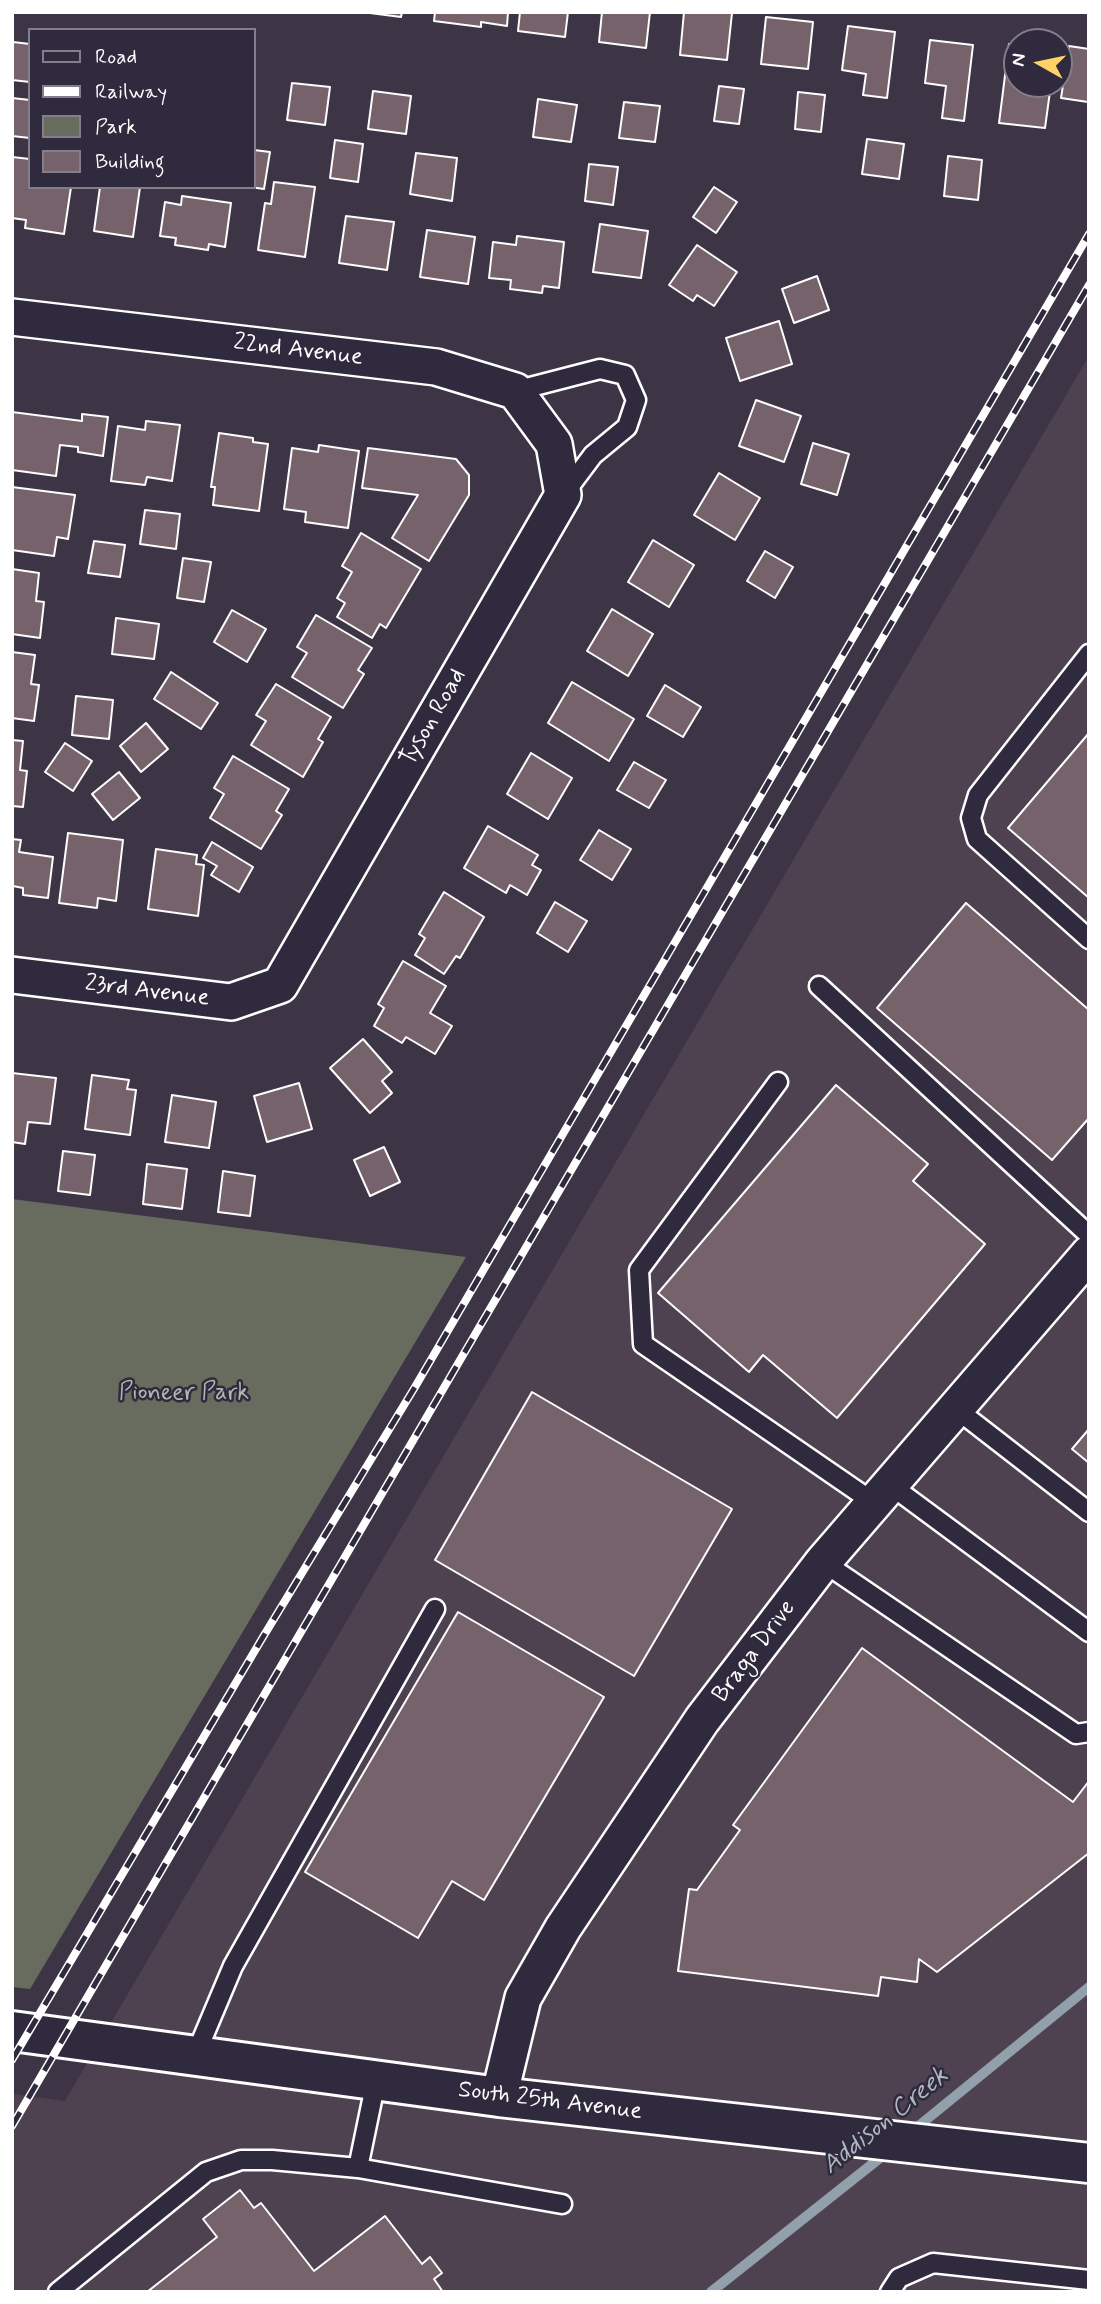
<!DOCTYPE html>
<style>
body{margin:0}
#map{position:relative;width:1101px;height:2304px;overflow:hidden;background:#3d3546;font-family:Mynerve,sans-serif}
canvas{display:block}
.frame{position:absolute;inset:0;border:14px solid #fff;pointer-events:none}
.legend{position:absolute;left:28px;top:28px;width:228px;height:161px;box-sizing:border-box;background:#2f2a3d;border:2px solid #827f8b;margin:0;padding:9px 12px;list-style:none;font-size:21px;color:#fff}
.legend li{display:flex;align-items:center;gap:14px;height:35px}
.legend b{width:35px;border:2px solid #827f8b}
.north{position:absolute;left:1003px;top:28px;width:70px;height:70px;box-sizing:border-box;background:#2f2a3d;border:2px solid #827f8b;border-radius:50%;rotate:279deg;font-size:19px;font-weight:700;line-height:28px;text-align:center;color:#fff}
.north::after{content:'';display:block;margin:auto;width:24px;height:32px;background:#ffd166;clip-path:polygon(50% 0,100% 100%,50% 72%,0 100%)}
</style>
<div id="map">
<canvas width="1101" height="2304"></canvas>
<div class="frame"></div>
<ul class="legend">
<li><b style="height:9px;background:#2f2a3d"></b>Road</li>
<li><b style="height:9px;background:#fff"></b>Railway</li>
<li><b style="height:19px;background:#676c5f"></b>Park</li>
<li><b style="height:19px;background:#76626a"></b>Building</li>
</ul>
<div class="north">N</div>
</div>
<script>
const c = document.querySelector('canvas').getContext('2d');
c.lineJoin = 'round';
function fill(path, color) {
  c.fillStyle = color;
  c.fill(path, 'evenodd');
}
function toPath(rows) {
  const path = new Path2D();
  for (const r of rows) {
    path.moveTo(r[0], r[1]);
    for (let i = 2; i < r.length; i += 2) path.lineTo(r[i], r[i + 1]);
  }
  return path;
}
function strokePath(path, color, width, dash) {
  c.strokeStyle = color;
  c.lineWidth = width;
  c.lineCap = dash ? 'butt' : 'round';
  c.setLineDash(dash || []);
  c.stroke(path);
}
function write(font, color, halo, rows, align = 'center') {
  c.font = font + ' Mynerve,sans-serif';
  c.lineWidth = 5;
  c.setLineDash([]);
  c.textBaseline = 'middle';
  c.strokeStyle = halo;
  c.fillStyle = color;
  for (const [text, x, y, turn = 0] of rows) {
    c.save();
    c.translate(x, y);
    c.rotate((+turn || 0) * Math.PI / 180);
    c.textAlign = isNaN(turn) ? turn : align;
    if (halo) c.strokeText(text, 0, 0);
    c.fillText(text, 0, 0);
    c.restore();
  }
}
const built = toPath([
 [1089,356,1089,2292,12,2292,12,2094,65,2101]
]);
const green = toPath([
 [12,1199,466,1257,30,1989,12,1987]
]);
const stream = toPath([
 [910,2133,1089,1987],
 [711,2292,890,2150]
]);
const building = toPath([
 [362,12,402,12,401,17,362,12],
 [435,12,508,12,507,26,481,22,481,27,434,21,435,12],
 [520,12,568,12,565,37,518,31,520,12],
 [602,12,650,12,646,48,599,42,602,12],
 [684,12,732,13,727,60,680,55,684,12],
 [766,17,813,22,808,69,761,64,766,17],
 [848,26,895,32,887,98,863,95,866,74,842,70,848,26],
 [930,40,973,45,964,121,942,118,946,86,925,83,930,40],
 [13,42,30,44,30,82,12,80,13,42],
 [1009,44,1017,45,1017,84,1051,84,1045,128,999,123,1009,44],
 [1069,46,1089,49,1088,102,1061,98,1069,46],
 [292,83,330,87,325,125,287,120,292,83],
 [719,86,744,89,739,124,714,121,719,86],
 [373,91,411,96,406,134,368,129,373,91],
 [798,92,825,95,821,132,795,129,798,92],
 [12,98,30,100,30,138,12,136,12,98],
 [538,99,577,105,571,142,533,137,538,99],
 [624,102,660,106,655,142,619,138,624,102],
 [867,139,904,144,899,179,862,174,867,139],
 [335,140,363,144,358,182,330,178,335,140],
 [254,150,270,152,264,189,250,187,254,187,254,150],
 [416,153,457,158,452,201,410,194,416,153],
 [948,156,982,160,978,200,944,196,948,156],
 [12,157,30,159,30,187,71,187,64,234,25,228,26,220,12,218,12,157],
 [589,164,618,167,613,205,585,201,589,164],
 [274,182,315,187,305,257,258,250,265,203,271,204,274,182],
 [100,187,140,187,133,237,94,231,100,187],
 [714,187,737,202,716,233,693,217,714,187],
 [182,196,231,203,225,247,209,244,208,250,175,245,176,238,160,236,165,202,181,205,182,196],
 [346,216,394,222,387,270,339,263,346,216],
 [600,224,648,231,641,278,593,272,600,224],
 [427,230,475,237,468,284,420,277,427,230],
 [517,236,564,242,559,288,543,286,542,293,510,289,511,280,489,278,493,242,516,245,517,236],
 [697,245,737,272,714,306,697,295,693,301,669,285,697,245],
 [817,276,829,310,794,323,782,289,817,276],
 [779,321,792,364,740,381,726,338,779,321],
 [756,400,801,416,784,462,739,446,756,400],
 [12,412,82,421,82,414,108,417,103,456,78,452,78,447,60,445,56,476,12,470,12,412],
 [146,421,180,425,172,481,147,477,145,485,111,481,118,426,145,430,146,421],
 [219,433,253,438,253,442,268,444,259,511,213,505,215,487,211,487,219,433],
 [813,443,849,454,837,495,801,484,813,443],
 [319,445,359,451,348,528,305,522,306,512,284,509,292,448,318,452,319,445],
 [368,448,456,459,469,475,469,495,429,561,392,538,418,495,362,488,368,448],
 [719,473,760,498,735,540,694,515,719,473],
 [12,487,75,495,68,539,57,537,54,556,12,550,12,487],
 [145,510,180,514,176,549,140,544,145,510],
 [361,533,421,569,386,628,380,624,372,638,337,617,345,603,337,598,352,572,342,566,361,533],
 [653,540,694,565,669,607,628,582,653,540],
 [94,541,125,545,120,577,88,573,94,541],
 [765,551,793,567,775,598,747,581,765,551],
 [183,558,211,562,204,602,177,598,183,558],
 [12,569,39,573,36,601,44,602,40,638,12,634,12,569],
 [612,609,653,634,628,676,587,651,612,609],
 [232,610,266,629,247,662,214,642,232,610],
 [316,615,372,648,358,670,364,674,343,708,292,677,307,653,297,647,316,615],
 [116,618,159,624,154,659,112,654,116,618],
 [12,652,35,655,31,684,39,685,34,721,12,718,12,652],
 [171,672,218,703,201,729,154,699,171,672],
 [572,682,634,719,609,761,548,723,572,682],
 [276,684,331,717,318,739,323,742,303,777,251,745,266,721,256,715,276,684],
 [665,685,701,707,683,737,647,716,665,685],
 [76,696,113,700,109,739,72,735,76,696],
 [146,723,168,749,141,772,120,746,146,723],
 [1089,733,1089,898,1008,828,1089,733],
 [12,740,23,741,20,770,27,771,23,807,12,806,12,740],
 [65,743,92,761,73,791,45,772,65,743],
 [531,753,572,778,548,819,507,794,531,753],
 [233,756,289,789,276,811,282,815,261,849,210,818,224,794,214,788,233,756],
 [634,762,666,780,649,808,617,790,634,762],
 [119,772,140,798,113,820,92,794,119,772],
 [488,826,538,855,532,865,541,870,527,895,510,885,506,893,464,868,488,826],
 [599,830,631,849,612,880,580,860,599,830],
 [68,833,123,840,116,901,98,898,97,908,59,903,68,833],
 [12,839,21,840,19,852,53,857,48,898,23,895,23,888,13,886,12,897,12,839],
 [212,842,253,867,239,892,211,875,217,866,203,858,212,842],
 [156,849,197,855,196,864,204,865,198,916,148,909,156,849],
 [444,892,484,917,460,958,456,956,444,974,415,955,425,938,419,934,444,892],
 [555,902,587,921,568,952,537,933,555,902],
 [966,903,1089,1010,1089,1118,1052,1160,877,1008,966,903],
 [403,961,446,986,430,1013,452,1026,435,1054,406,1037,402,1043,374,1026,384,1008,378,1004,403,961],
 [363,1039,392,1072,382,1081,392,1093,370,1113,330,1068,363,1039],
 [12,1073,56,1078,50,1124,28,1122,25,1144,12,1142,12,1073],
 [92,1075,129,1080,127,1089,136,1090,130,1135,85,1129,92,1075],
 [299,1083,312,1129,267,1142,254,1096,299,1083],
 [836,1085,928,1164,913,1181,985,1244,837,1418,763,1355,749,1372,658,1293,836,1085],
 [172,1095,216,1102,209,1148,165,1142,172,1095],
 [384,1147,400,1182,370,1196,354,1160,384,1147],
 [63,1151,95,1155,90,1195,58,1191,63,1151],
 [147,1164,187,1169,182,1209,143,1204,147,1164],
 [223,1171,255,1176,250,1216,218,1212,223,1171],
 [532,1392,732,1509,634,1676,435,1560,532,1392],
 [1089,1429,1089,1463,1072,1449,1089,1429],
 [458,1612,604,1697,484,1900,452,1881,418,1938,305,1872,458,1612],
 [862,1648,1073,1802,1089,1781,1089,1853,937,1972,919,1959,917,1982,881,1977,878,1996,678,1971,689,1889,697,1890,740,1830,733,1825,862,1648],
 [240,2190,254,2208,261,2203,314,2271,385,2216,422,2264,430,2257,442,2273,434,2279,443,2292,147,2292,217,2237,203,2219,240,2190]
]);
const service = toPath([
 [515,391,600,369,625,375,636,400,627,427,593,455,563,495],
 [1089,654,978,795,971,818,977,839,1089,939],
 [819,986,1089,1235],
 [778,1082,639,1270,643,1344,873,1502],
 [955,1408,1089,1512],
 [889,1484,1089,1632],
 [823,1562,1076,1734,1089,1732],
 [195,2056,233,1966,435,1609],
 [358,2168,562,2204],
 [58,2292,206,2172,241,2160,272,2160,358,2168,376,2081],
 [890,2292,899,2278,933,2263,1089,2280]
]);
const minor = toPath([
 [12,317,436,367,515,391,554,444,563,495,280,985,231,1002,12,975],
 [499,2097,523,1998,563,1928,702,1720,823,1562,1089,1254]
]);
const secondary = toPath([
 [12,2031,499,2097,1089,2163]
]);
const rail = toPath([
 [12,2060,263,1637,415,1387,1089,234],
 [12,2126,1089,285]
]);
const streetNames = [
 ["22nd Avenue",298,351,7],
 ["Tyson Road",434,718,-60],
 ["23rd Avenue",147,992,7],
 ["Braga Drive",755,1652,-53],
 ["South 25th Avenue",550,2102,7]
];
const parkNames = [
 ["Pioneer Park",184,1394]
];
const waterNames = [
 ["Addison Creek",886,2122,-39]
];
fill(built, '#4e4251');
fill(green, '#676c5f');
strokePath(stream, '#91a0aa', 10);
fill(building, '#76626a');
strokePath(building, '#fff', 2);
strokePath(service, '#fff', 23);
strokePath(minor, '#fff', 40);
strokePath(secondary, '#fff', 44);
strokePath(service, '#2f2a3d', 18);
strokePath(minor, '#2f2a3d', 35);
strokePath(secondary, '#2f2a3d', 38);
strokePath(rail, '#fff', 8);
strokePath(rail, '#2f2a3d', 5, [16]);
write('24px', '#fff', '#2f2a3d', streetNames);
write('24px', '#b3b6af', '#2f2a3d', parkNames);
write('italic 26px', '#adb8bf', '#2f2a3d', waterNames);
</script>
